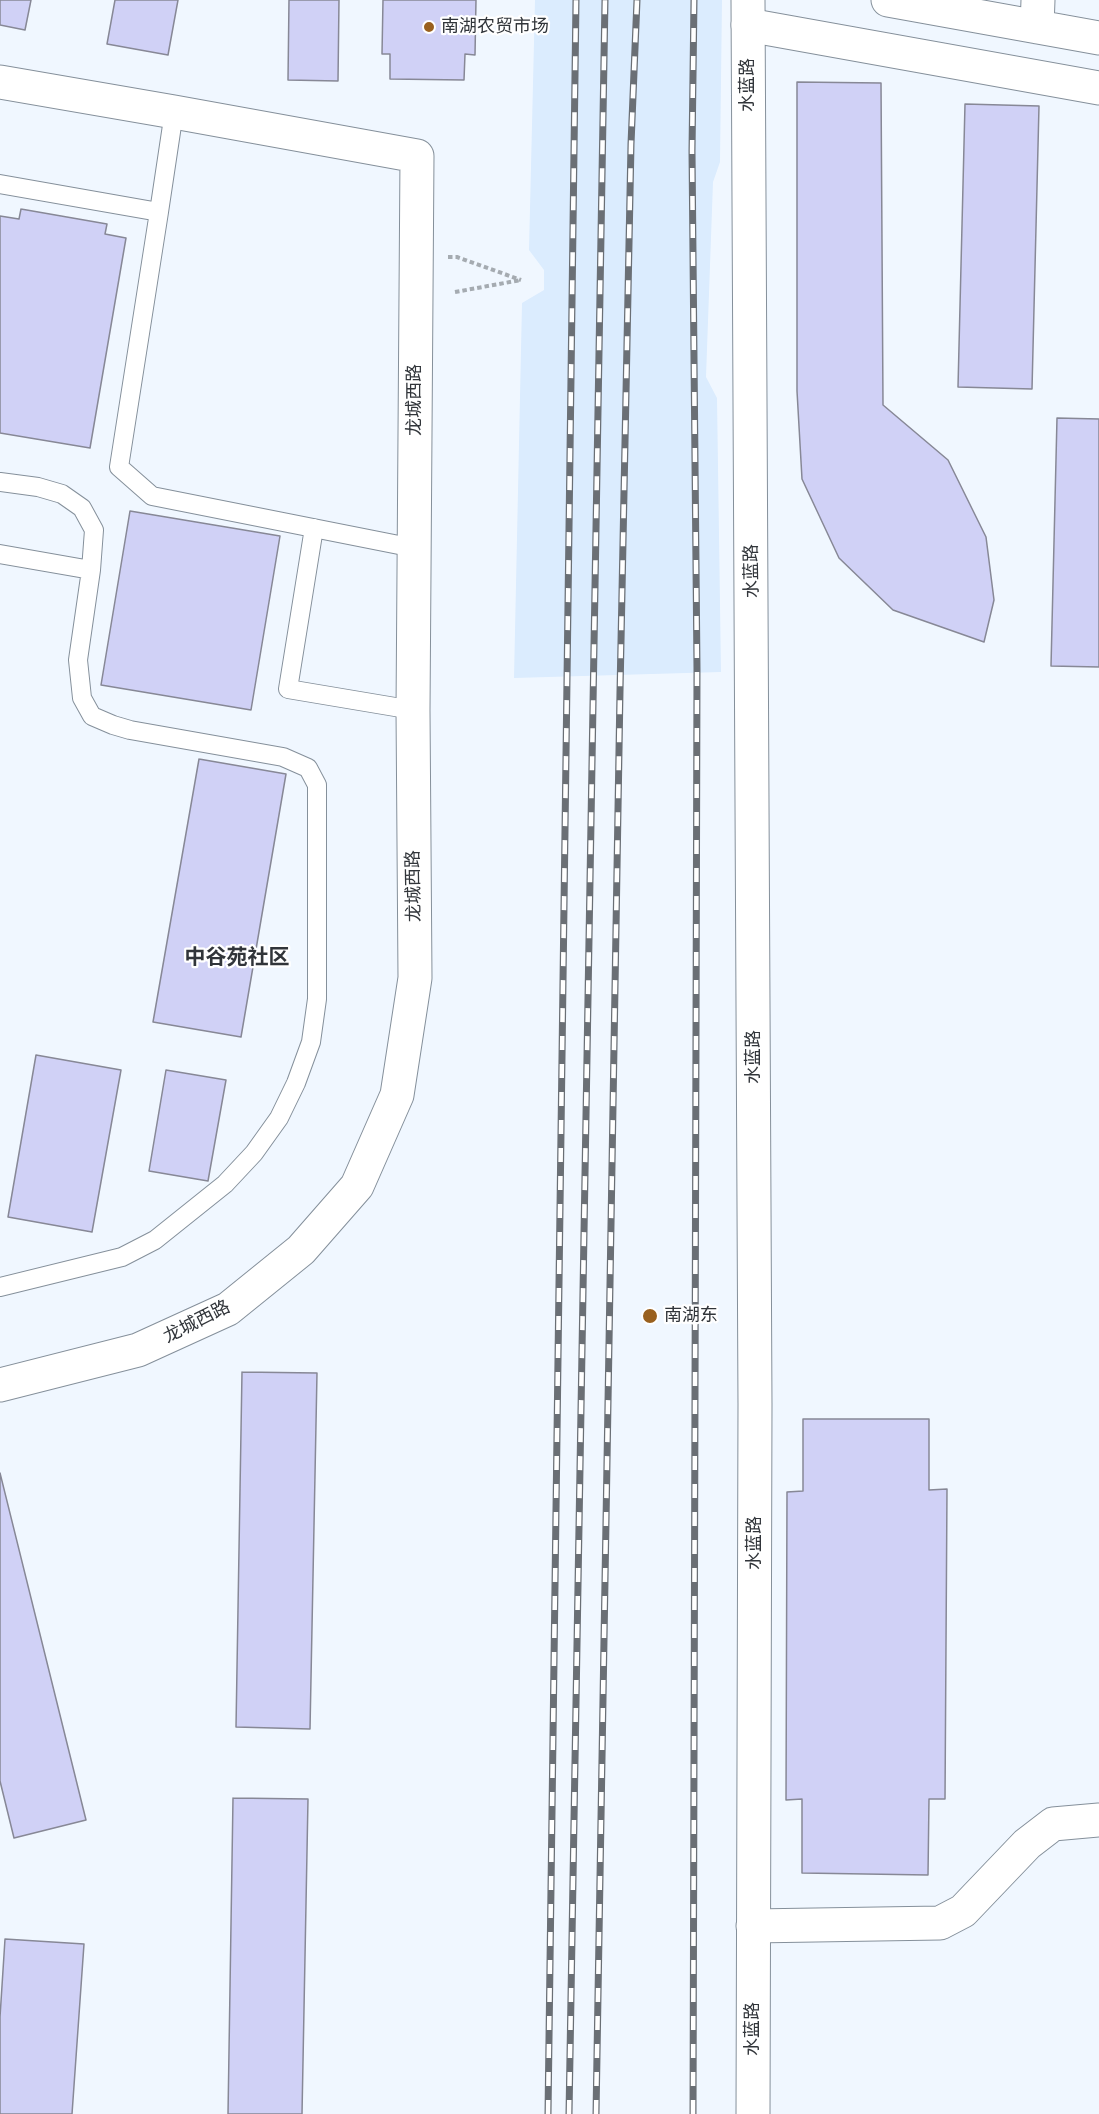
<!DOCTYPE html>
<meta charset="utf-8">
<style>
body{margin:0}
canvas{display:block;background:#f0f7ff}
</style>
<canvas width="1099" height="2114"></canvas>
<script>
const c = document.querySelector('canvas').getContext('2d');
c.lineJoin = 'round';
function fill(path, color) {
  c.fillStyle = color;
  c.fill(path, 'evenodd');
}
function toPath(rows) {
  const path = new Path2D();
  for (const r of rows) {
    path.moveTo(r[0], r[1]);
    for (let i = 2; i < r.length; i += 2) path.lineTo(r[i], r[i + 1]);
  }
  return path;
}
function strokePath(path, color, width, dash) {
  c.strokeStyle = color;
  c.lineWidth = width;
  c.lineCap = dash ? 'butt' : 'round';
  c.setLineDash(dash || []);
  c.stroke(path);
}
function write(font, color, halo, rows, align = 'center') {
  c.font = font + ' "Noto Sans","Noto Sans SC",sans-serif';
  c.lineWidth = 4.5;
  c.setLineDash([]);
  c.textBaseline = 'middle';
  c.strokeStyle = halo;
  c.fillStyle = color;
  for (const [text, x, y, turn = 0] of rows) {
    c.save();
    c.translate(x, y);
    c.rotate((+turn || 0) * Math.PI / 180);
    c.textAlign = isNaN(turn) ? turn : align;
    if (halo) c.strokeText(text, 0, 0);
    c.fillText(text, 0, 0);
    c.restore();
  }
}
const built = toPath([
 [535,0,722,0,720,162,713,182,706,377,717,398,721,672,514,678,522,303,544,290,544,270,529,250]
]);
const building = toPath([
 [0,0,31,0,25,30,0,25,0,0],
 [115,0,178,0,168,55,107,44,115,0],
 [289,0,339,0,338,81,288,80,289,0],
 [383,0,476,0,475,55,465,54,464,80,390,79,390,54,382,54,383,0],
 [797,82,881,83,883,405,948,460,986,537,994,600,984,642,893,610,839,558,802,479,797,391,797,82],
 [965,104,1039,106,1032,389,958,387,965,104],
 [21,209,107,224,105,234,126,238,90,448,0,433,0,216,19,219,21,209],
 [1057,418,1099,419,1099,667,1051,666,1057,418],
 [130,511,280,536,251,710,101,685,130,511],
 [199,759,286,774,241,1037,153,1022,199,759],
 [36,1055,121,1070,92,1232,8,1217,36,1055],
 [166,1070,226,1080,208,1181,149,1171,166,1070],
 [242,1372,317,1373,310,1729,236,1727,242,1372],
 [803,1419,929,1419,929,1490,947,1489,945,1799,929,1799,928,1875,802,1873,802,1799,786,1800,787,1492,803,1491,803,1419],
 [0,1473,86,1820,14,1838,0,1781,0,1473],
 [233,1798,308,1799,302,2114,228,2114,233,1798],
 [5,1939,84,1944,72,2114,0,2114,0,2017,5,1939]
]);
const path = toPath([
 [448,257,457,257,521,280],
 [455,292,521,280]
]);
const service = toPath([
 [0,184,159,212,174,112],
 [159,212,119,467,152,496,414,548],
 [0,482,38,487,62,494,82,508,94,530,91,570],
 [314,528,288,689,413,710],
 [0,554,91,570,78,660,82,698,92,716,113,725,130,730,283,757,308,768,317,785,317,999,311,1042,296,1083,279,1118,254,1153,225,1184,155,1240,122,1257,0,1287]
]);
const minor = toPath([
 [888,0,1099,38],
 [748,25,1099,88],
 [1037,27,1038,0],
 [753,1926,940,1923,963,1911,1027,1844,1053,1824,1099,1820]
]);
const tertiary = toPath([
 [748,0,755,1403,753,2114],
 [0,82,174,112,417,156,413,710,415,978,397,1095,357,1186,301,1250,228,1309,138,1350,0,1385]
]);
const rail = toPath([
 [548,2114,576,0],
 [569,2114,605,0],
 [596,2114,620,691,631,144,637,0],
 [693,2114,697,669,692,151,694,0]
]);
const markers = [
 [429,27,6,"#99601e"],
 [650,1316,8,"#99601e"]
];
const poiNames = [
 ["南湖农贸市场",441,27],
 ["南湖东",664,1316]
];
const streetNames = [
 ["水蓝路",748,85,-90],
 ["龙城西路",415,400,-90],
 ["水蓝路",752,571,-91],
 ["龙城西路",414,886,-91],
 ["水蓝路",754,1057,-90],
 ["龙城西路",197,1322,-27],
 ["水蓝路",755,1543,-90],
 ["水蓝路",753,2029,-90]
];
const quarterNames = [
 ["中谷苑社区",237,958]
];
fill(built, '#dbecfe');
fill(building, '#d0d1f6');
strokePath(building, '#878896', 1.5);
strokePath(service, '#85909b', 20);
strokePath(minor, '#85909b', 35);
strokePath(tertiary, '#85909b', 35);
strokePath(path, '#a5abb1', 4, [4.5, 3]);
strokePath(service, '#fff', 18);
strokePath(minor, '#fff', 33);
strokePath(tertiary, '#fff', 33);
strokePath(rail, '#6a6f75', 7);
strokePath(rail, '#fff', 4.5, [14]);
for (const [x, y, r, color] of markers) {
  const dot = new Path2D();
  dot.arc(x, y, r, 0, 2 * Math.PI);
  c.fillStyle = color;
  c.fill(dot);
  strokePath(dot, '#fff', 2);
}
write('18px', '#31353a', '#fff', poiNames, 'left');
write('18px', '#31353a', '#fff', streetNames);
write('bold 21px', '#31353a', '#fff', quarterNames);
</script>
